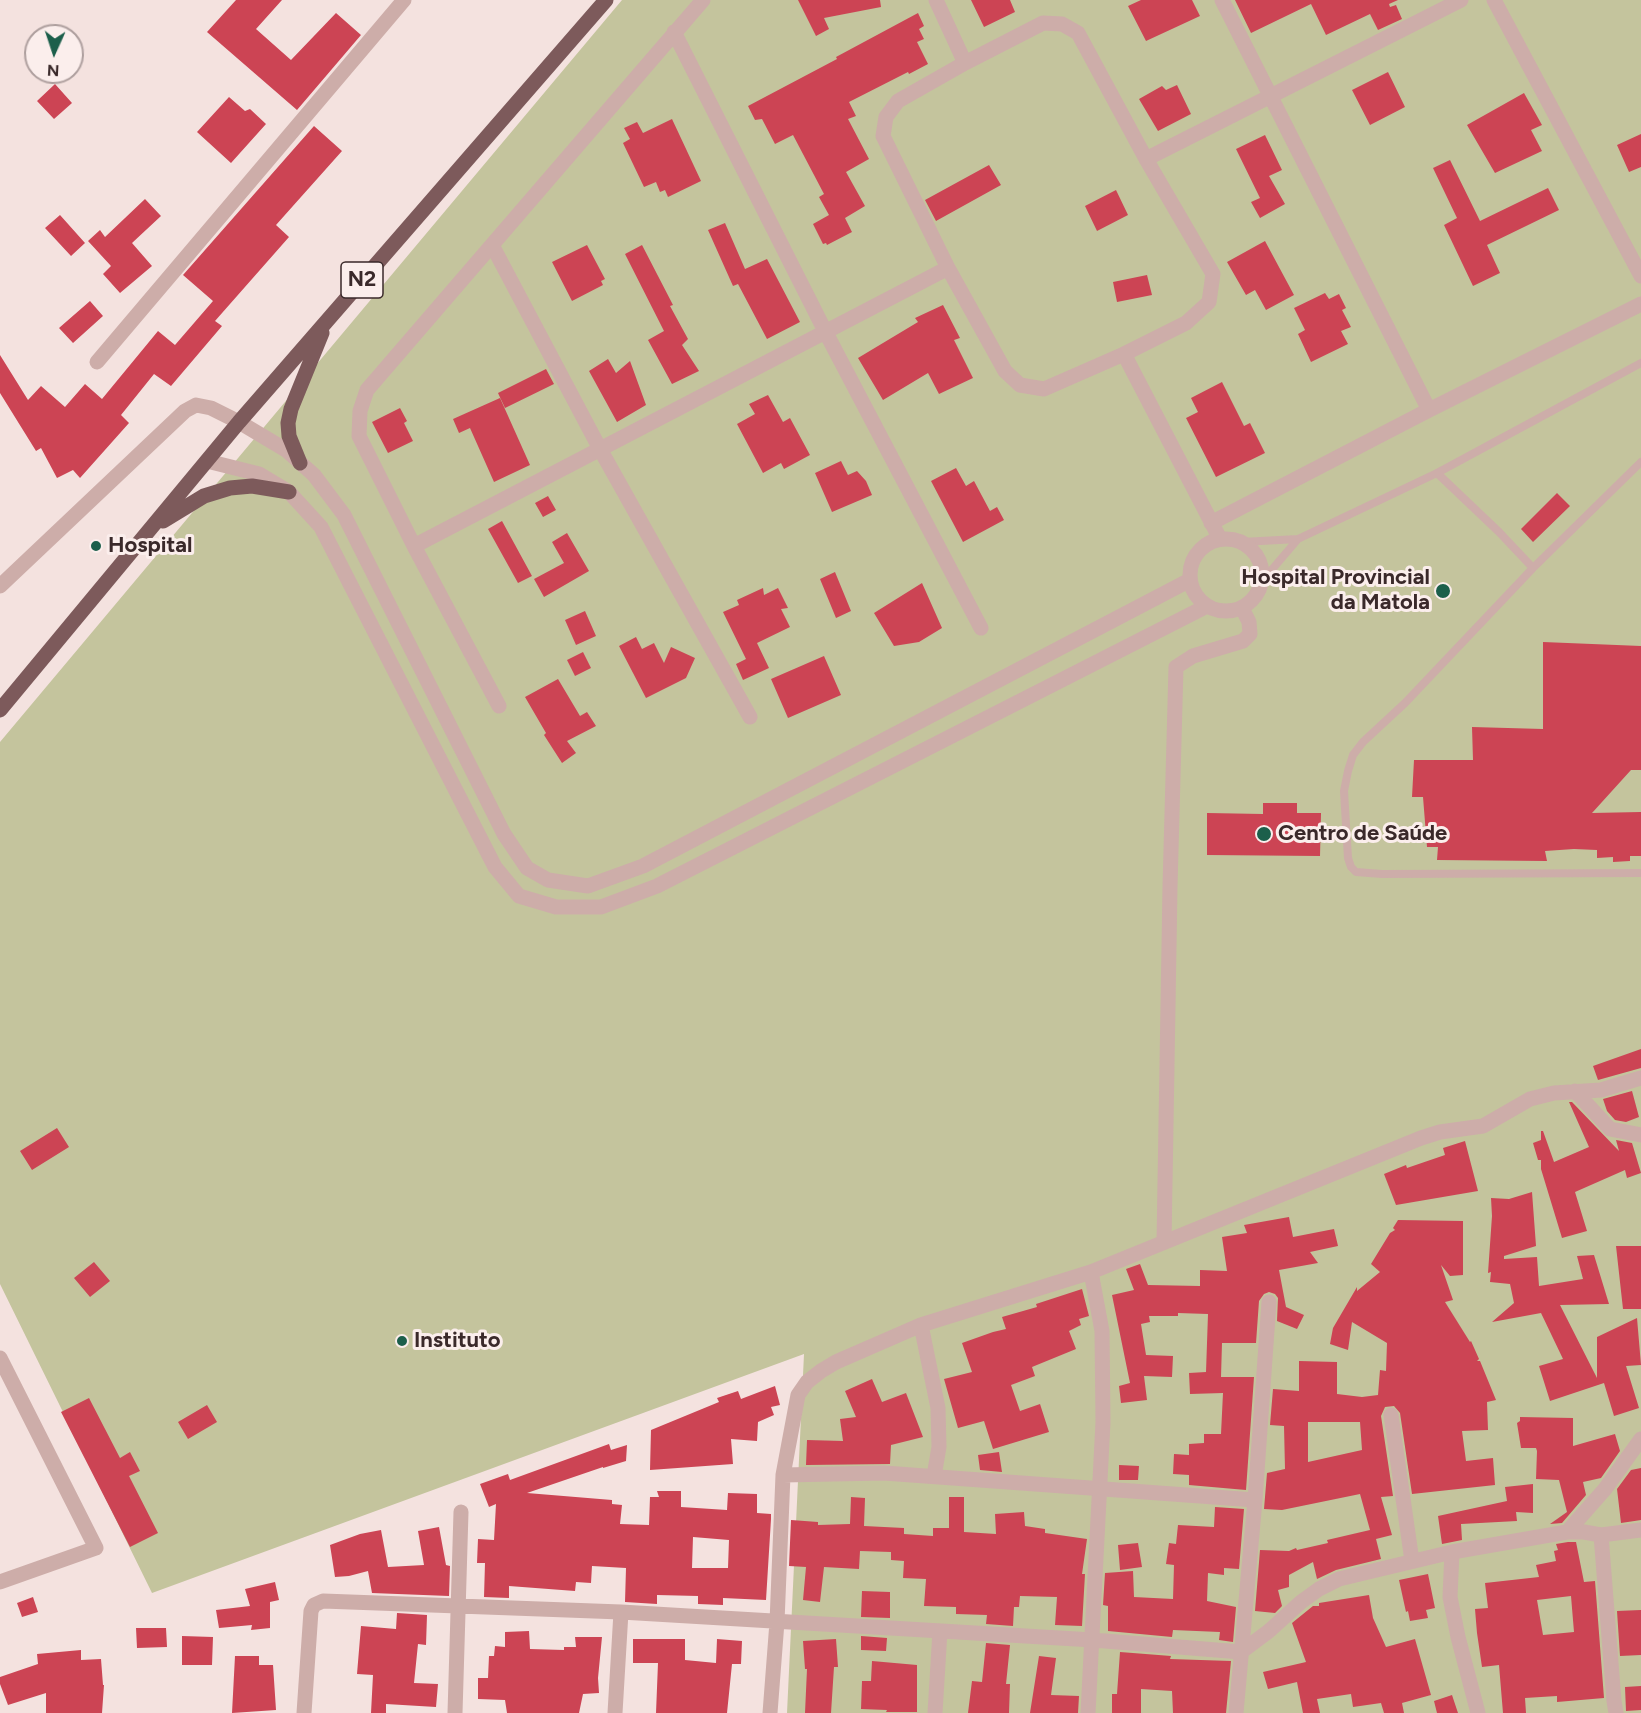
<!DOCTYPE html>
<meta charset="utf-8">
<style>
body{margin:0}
#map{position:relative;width:1641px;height:1713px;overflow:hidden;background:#f4e2df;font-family:Figtree,sans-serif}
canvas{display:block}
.north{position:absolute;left:24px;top:24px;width:60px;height:60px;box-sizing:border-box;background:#fbeeec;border:2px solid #ae9f9e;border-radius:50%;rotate:183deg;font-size:16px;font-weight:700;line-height:24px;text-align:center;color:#3a292a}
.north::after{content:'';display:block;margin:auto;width:21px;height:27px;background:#1c5f4b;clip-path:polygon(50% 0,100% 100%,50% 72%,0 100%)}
</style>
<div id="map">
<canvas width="1641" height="1713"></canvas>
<div class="north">N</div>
</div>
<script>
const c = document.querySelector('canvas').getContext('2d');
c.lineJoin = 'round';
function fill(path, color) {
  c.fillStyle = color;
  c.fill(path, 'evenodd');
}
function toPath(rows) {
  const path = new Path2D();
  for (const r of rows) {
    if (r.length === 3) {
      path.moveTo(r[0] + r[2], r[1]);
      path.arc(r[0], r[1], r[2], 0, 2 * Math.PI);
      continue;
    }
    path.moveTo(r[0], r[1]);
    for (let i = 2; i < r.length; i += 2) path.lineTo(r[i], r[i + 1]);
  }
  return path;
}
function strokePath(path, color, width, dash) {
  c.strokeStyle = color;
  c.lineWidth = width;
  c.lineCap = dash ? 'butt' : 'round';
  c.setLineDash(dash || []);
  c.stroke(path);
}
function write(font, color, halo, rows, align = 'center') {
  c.font = font + ' Figtree,sans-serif';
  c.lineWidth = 6;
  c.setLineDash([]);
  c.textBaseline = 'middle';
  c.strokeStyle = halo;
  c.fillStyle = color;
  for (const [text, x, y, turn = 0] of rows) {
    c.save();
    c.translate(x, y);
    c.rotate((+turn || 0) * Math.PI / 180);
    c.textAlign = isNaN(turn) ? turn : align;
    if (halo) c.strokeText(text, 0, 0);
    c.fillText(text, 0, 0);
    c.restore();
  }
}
const green = toPath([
 [622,0,1641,0,1641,1713,787,1713,804,1354,152,1593,0,1284,0,742]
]);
const building = toPath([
 [236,0,282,0,256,29,291,60,336,13,361,35,297,110,207,32],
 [798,0,880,0,881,7,824,18,829,29,816,36],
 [971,0,1010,0,1015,12,984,27],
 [1141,0,1192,0,1200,16,1146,41,1128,6],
 [1235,0,1398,0,1389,4,1390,7,1396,5,1402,19,1378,30,1370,14,1326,35,1311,4,1251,33],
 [918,13,924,26,919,29,924,39,917,42,928,64,909,74,908,72,849,102,856,116,848,119,869,159,846,172,865,206,845,218,852,232,827,245,826,243,823,244,813,224,829,215,819,197,824,194,793,135,775,144,762,119,755,120,748,106,837,59,836,57],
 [1388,72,1405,107,1370,125,1352,90],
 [55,84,72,103,54,119,37,101],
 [1177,85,1191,114,1158,131,1139,99,1162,86,1166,90],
 [1524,93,1542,125,1531,130,1542,151,1495,173,1467,125],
 [229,97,245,111,250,109,266,124,231,163,197,132],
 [672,119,701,181,668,197,665,190,660,192,656,182,644,187,623,143,630,139,624,128,637,122,643,133],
 [314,126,342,151,276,225,289,237,215,321,222,326,171,386,154,374,121,415,129,423,80,478,73,470,57,478,41,448,36,451,0,393,0,355,28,400,41,386,65,407,85,384,102,399,158,331,175,345,213,301,183,275],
 [1641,134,1641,167,1629,172,1617,145],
 [1265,135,1282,170,1269,176,1285,204,1260,218,1251,202,1260,198,1236,149],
 [1450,160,1480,221,1548,188,1559,210,1487,245,1500,273,1473,286,1444,225,1457,218,1433,168],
 [989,165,1001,185,936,221,925,200],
 [1116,190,1128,215,1097,231,1085,206],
 [145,199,161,216,132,243,152,266,120,293,103,274,111,266,88,241,100,230,105,237],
 [60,215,85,243,71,256,45,228],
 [725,223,745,269,767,259,800,322,767,339,738,284,733,286,708,230],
 [1265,241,1294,295,1266,310,1255,290,1246,295,1227,262],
 [587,245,605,279,601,281,603,285,572,301,552,262],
 [642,245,673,305,670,306,688,339,682,345,699,371,672,384,648,340,664,331,625,254],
 [1147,275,1152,295,1117,302,1113,282],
 [1325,293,1329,299,1339,294,1346,308,1342,310,1351,327,1341,331,1348,344,1311,362,1298,334,1305,330,1294,308],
 [90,301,103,316,73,343,59,328],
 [943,305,960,338,954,340,973,378,939,394,928,373,883,400,858,358,918,322,915,318],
 [608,359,616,373,630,361,646,405,617,422,589,371],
 [546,369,554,384,505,408,498,393],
 [1222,382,1244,426,1250,423,1265,453,1216,477,1186,418,1198,412,1191,398],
 [768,395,783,422,790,418,810,455,784,469,781,463,763,473,737,424,755,414,749,404],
 [500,398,530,465,494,482,470,428,459,433,453,419],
 [400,408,407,421,404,423,413,441,388,453,372,422],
 [841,461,848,475,857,471,866,481,872,495,832,512,815,473],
 [956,468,966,486,974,481,990,511,997,507,1004,520,963,542,931,481],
 [1557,493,1570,506,1533,542,1521,529],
 [548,496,556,510,543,517,535,503],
 [502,521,532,576,518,583,488,529],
 [567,533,589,571,544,597,534,579,564,563,552,542],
 [835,572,851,611,836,618,820,579],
 [922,583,942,628,919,642,894,646,874,613],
 [763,588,764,595,778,588,788,608,781,609,790,627,757,643,769,668,743,680,736,664,746,659,723,612,739,605,737,600],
 [585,611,596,636,576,645,565,620],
 [636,637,642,649,654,643,664,663,671,647,695,658,686,678,646,698,619,646],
 [1543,642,1641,646,1641,770,1631,770,1592,813,1641,812,1641,856,1630,856,1630,861,1613,862,1613,857,1597,858,1597,850,1574,849,1545,851,1547,861,1437,860,1438,847,1427,847,1423,797,1412,797,1414,760,1473,760,1472,727,1543,729],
 [583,652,591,668,575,676,567,660],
 [824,656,841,695,788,718,771,679],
 [558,679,580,716,587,712,596,726,567,741,576,753,562,763,544,735,546,733,525,697],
 [1263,803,1297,803,1297,813,1321,813,1320,856,1207,855,1207,813,1263,814],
 [1641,1049,1641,1068,1598,1080,1593,1066],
 [1632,1091,1639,1117,1626,1122,1615,1120,1607,1111,1603,1099],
 [1569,1102,1572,1102,1619,1151,1616,1140,1632,1143,1641,1173,1627,1178,1625,1170,1575,1192,1587,1231,1562,1238,1541,1169,1541,1160,1538,1160,1533,1143,1541,1140,1541,1131,1543,1131,1554,1162,1589,1147],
 [57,1128,69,1147,32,1170,20,1151],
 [1465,1141,1478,1191,1396,1205,1384,1174,1406,1165,1407,1168,1445,1155,1443,1148],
 [1532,1192,1536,1246,1504,1256,1504,1259,1537,1257,1539,1286,1583,1279,1577,1256,1594,1255,1609,1304,1560,1305,1597,1378,1597,1337,1637,1318,1641,1365,1626,1366,1639,1408,1614,1416,1604,1383,1550,1401,1539,1366,1563,1359,1541,1313,1492,1322,1514,1303,1510,1284,1490,1282,1491,1272,1488,1273,1492,1216,1491,1198,1509,1199],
 [1289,1217,1293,1237,1334,1229,1338,1246,1310,1252,1318,1263,1279,1270,1286,1307,1304,1315,1297,1329,1277,1321,1278,1298,1275,1294,1269,1292,1264,1294,1259,1301,1256,1343,1222,1343,1221,1377,1254,1377,1246,1490,1189,1485,1189,1475,1173,1474,1174,1454,1189,1455,1189,1444,1204,1443,1204,1434,1221,1434,1223,1393,1190,1394,1189,1373,1206,1372,1208,1314,1178,1313,1178,1316,1149,1316,1150,1322,1141,1324,1146,1355,1173,1356,1172,1377,1144,1376,1147,1400,1121,1403,1119,1386,1130,1383,1112,1295,1134,1290,1126,1269,1140,1264,1148,1285,1200,1286,1200,1270,1227,1271,1222,1237,1247,1233,1244,1225],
 [1398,1220,1463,1221,1463,1275,1450,1276,1441,1265,1453,1300,1445,1302,1470,1342,1471,1341,1479,1359,1477,1361,1480,1361,1496,1400,1487,1402,1488,1430,1462,1431,1466,1461,1493,1458,1495,1485,1412,1494,1400,1413,1394,1406,1385,1407,1381,1416,1393,1496,1381,1497,1392,1535,1376,1539,1381,1559,1336,1570,1317,1579,1313,1562,1289,1575,1289,1587,1278,1590,1282,1606,1275,1613,1255,1611,1260,1550,1289,1551,1296,1548,1297,1550,1328,1543,1327,1540,1370,1530,1360,1494,1282,1510,1264,1509,1267,1473,1285,1469,1284,1426,1270,1425,1273,1389,1299,1391,1299,1361,1337,1362,1337,1394,1362,1397,1378,1395,1380,1370,1386,1371,1387,1343,1352,1322,1348,1350,1330,1344,1333,1328,1357,1287,1357,1291,1380,1272,1371,1264,1390,1233,1395,1230,1393,1228],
 [1308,1422,1360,1422,1362,1450,1308,1462],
 [1616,1246,1641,1246,1641,1309,1623,1309],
 [94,1262,110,1281,90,1297,74,1278],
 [1082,1289,1089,1316,1079,1319,1081,1325,1069,1331,1076,1349,1032,1367,1035,1376,1011,1385,1020,1411,1040,1404,1049,1432,993,1449,984,1421,958,1428,944,1379,972,1372,962,1343,993,1332,1006,1329,1002,1317,1037,1307,1036,1304],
 [872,1379,882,1402,906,1393,923,1437,891,1445,890,1464,806,1465,807,1440,843,1441,840,1419,856,1417,845,1391],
 [775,1386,780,1405,771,1407,774,1415,758,1422,757,1441,731,1439,733,1464,650,1470,651,1430,719,1402,717,1398,738,1391,741,1399],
 [89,1398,120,1458,130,1452,140,1471,129,1476,158,1533,130,1547,61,1412],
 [207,1405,217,1422,188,1439,178,1422],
 [1520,1417,1573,1418,1573,1446,1615,1434,1620,1451,1601,1478,1583,1482,1586,1495,1562,1523,1550,1524,1567,1512,1559,1480,1536,1479,1537,1451,1536,1448,1521,1448,1517,1423,1520,1421],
 [609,1444,611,1450,627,1445,626,1461,603,1468,603,1467,527,1493,612,1500,612,1504,622,1505,620,1524,649,1525,650,1497,659,1497,657,1491,681,1491,681,1507,727,1510,728,1493,757,1494,757,1513,771,1514,771,1519,766,1600,723,1598,723,1605,698,1604,698,1596,657,1595,657,1604,625,1602,626,1568,592,1566,591,1583,576,1582,575,1591,509,1586,509,1598,484,1597,485,1563,477,1563,478,1539,494,1540,496,1504,489,1507,480,1484,508,1474,510,1480],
 [693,1537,729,1540,728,1568,692,1568],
 [999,1452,1002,1472,980,1470,978,1455],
 [1119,1465,1139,1466,1138,1480,1119,1480],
 [1641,1468,1641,1520,1621,1523,1617,1489,1631,1470],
 [1533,1484,1533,1513,1516,1512,1517,1521,1461,1524,1462,1540,1442,1544,1438,1516,1507,1501,1505,1487],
 [851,1497,865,1498,864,1526,904,1528,904,1534,933,1536,933,1528,949,1528,949,1497,964,1497,964,1532,996,1534,995,1514,1024,1512,1025,1526,1045,1529,1045,1533,1087,1539,1082,1574,1085,1574,1082,1626,1055,1625,1057,1597,1020,1596,1019,1607,1014,1607,1013,1626,986,1624,987,1615,956,1614,956,1607,924,1606,926,1579,903,1578,904,1561,891,1560,891,1552,860,1551,859,1569,824,1567,820,1602,803,1600,806,1567,789,1566,791,1520,818,1522,818,1525,850,1524],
 [1215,1507,1244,1509,1239,1569,1224,1568,1224,1575,1208,1573,1207,1601,1236,1607,1233,1642,1219,1640,1220,1632,1173,1630,1172,1637,1108,1631,1108,1606,1103,1605,1105,1573,1133,1571,1134,1597,1173,1599,1174,1565,1166,1564,1169,1543,1176,1544,1178,1525,1214,1527],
 [439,1527,446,1565,450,1566,449,1596,372,1593,368,1571,349,1576,335,1577,330,1545,360,1534,381,1530,388,1567,424,1565,418,1531],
 [1568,1542,1576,1542,1584,1582,1595,1581,1604,1698,1557,1702,1557,1696,1525,1698,1526,1713,1503,1713,1499,1665,1482,1667,1477,1633,1475,1609,1488,1608,1485,1583,1539,1577,1536,1565,1556,1561,1554,1551,1558,1550,1556,1544],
 [1571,1596,1574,1632,1543,1635,1537,1600],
 [1138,1543,1142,1567,1120,1570,1118,1545],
 [1428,1574,1435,1608,1426,1610,1428,1618,1410,1621,1408,1611,1406,1612,1399,1580],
 [275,1582,279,1600,270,1602,270,1628,251,1630,252,1625,219,1628,216,1610,250,1606,245,1589],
 [862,1591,890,1592,890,1618,861,1617],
 [1369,1595,1373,1618,1386,1647,1415,1639,1431,1695,1402,1703,1404,1713,1384,1713,1381,1703,1353,1707,1351,1694,1317,1699,1320,1713,1303,1713,1297,1682,1268,1689,1263,1672,1306,1662,1292,1623,1313,1606,1319,1606,1319,1603],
 [33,1597,38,1612,22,1617,17,1603],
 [1641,1610,1641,1655,1620,1656,1617,1611],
 [397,1613,427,1615,426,1645,418,1644,414,1683,438,1684,436,1707,386,1704,386,1713,371,1713,373,1675,357,1674,361,1626,396,1629],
 [136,1628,166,1628,167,1647,137,1648],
 [529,1631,530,1649,564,1650,564,1647,576,1647,575,1637,602,1637,598,1678,599,1693,583,1694,579,1713,507,1713,505,1700,478,1699,478,1678,488,1678,489,1656,494,1656,495,1646,505,1647,505,1632],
 [182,1636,213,1637,212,1665,182,1665],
 [861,1636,887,1638,886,1651,861,1650],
 [633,1639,685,1639,685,1660,716,1663,717,1639,742,1641,741,1664,732,1664,727,1713,656,1713,658,1663,633,1663],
 [836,1639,838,1667,834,1667,831,1713,805,1713,807,1669,805,1669,803,1641],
 [986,1643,1010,1645,1006,1684,1010,1684,1009,1713,968,1713,972,1681,982,1682],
 [81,1650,81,1660,101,1659,103,1685,104,1685,102,1713,46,1713,46,1693,8,1705,0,1684,0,1677,38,1664,37,1654],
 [1120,1652,1171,1656,1170,1659,1231,1661,1226,1713,1173,1713,1172,1691,1141,1689,1141,1713,1112,1713,1112,1694,1117,1694],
 [235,1656,259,1656,259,1665,273,1665,276,1710,232,1713],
 [1039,1656,1056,1658,1051,1695,1079,1696,1078,1713,1030,1713],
 [872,1661,917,1665,917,1712,886,1712,887,1710,861,1709,862,1681,871,1681],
 [1641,1686,1641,1710,1626,1711,1625,1687],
 [1452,1695,1458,1713,1437,1713,1434,1701]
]);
const lane = toPath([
 [1641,462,1533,568,1405,703,1363,742,1353,755,1348,771,1344,791,1348,858,1351,867,1356,872,1382,874,1641,873],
 [1437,473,1499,532,1533,568],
 [1242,542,1298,539,1437,473,1641,363],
 [1263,580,1298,539]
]);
const street = toPath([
 [936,0,965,63],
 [1222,0,1429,410],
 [1494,0,1641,276],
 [674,32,825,331,981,628],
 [1146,159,1461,0],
 [492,245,600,449,750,717],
 [1124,354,1044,389,1020,385,1005,371,948,268,883,136,886,117,898,101,965,63,1043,23,1062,24,1078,33,1146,159,1213,274,1209,302,1186,323,1124,354,1220,539],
 [97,362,404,0],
 [207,461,259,474,289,492,321,527,495,867,519,896,556,907,601,907,657,886,1207,606],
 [1211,523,1429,410,1641,304],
 [1226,575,36],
 [414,546,948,268],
 [0,586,185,411,196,405,211,408,239,422,286,450,314,475,344,515,504,834,527,868,548,880,588,886,643,866,1190,580],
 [499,706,414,546,359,436,360,411,367,390,703,0],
 [1575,1091,1610,1129,1641,1135],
 [1164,1242,1170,887,1176,667,1193,656,1243,641,1250,634,1249,622,1242,608],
 [921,1325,938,1408,939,1447,934,1476],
 [0,1358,96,1548,0,1582],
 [1391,1415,1412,1561],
 [783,1475,884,1473,1255,1500],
 [1567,1532,1605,1489,1641,1439],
 [1601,1535,1614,1701,1616,1713],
 [1452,1552,1450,1597,1458,1637,1478,1713],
 [304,1713,311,1611,314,1605,323,1601,621,1612,1093,1640,1241,1652,1269,1631,1301,1602,1319,1589,1339,1579,1452,1552,1567,1532,1584,1532,1601,1535,1641,1530],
 [455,1713,461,1512],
 [615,1713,621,1612],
 [770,1713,777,1622,783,1475,798,1395,807,1382,821,1371,836,1362,921,1325,1091,1272,1421,1138,1440,1132,1483,1126,1530,1099,1554,1093,1601,1090,1641,1078],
 [935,1713,940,1631],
 [1088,1713,1103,1422,1102,1331,1091,1272],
 [1236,1713,1255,1500,1269,1302]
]);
const primary = toPath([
 [300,463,289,436,288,423,291,409,322,333],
 [163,521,204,496,230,488,252,486,289,492],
 [0,710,239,422,606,0]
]);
const markers = [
 [96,546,6,"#1c5f4b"],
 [1443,591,8,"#1c5f4b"],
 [1264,834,8,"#1c5f4b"],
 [402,1341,6,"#1c5f4b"]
];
const shields = [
 [362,280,42]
];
const shieldNames = [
 ["N2",362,280]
];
const poiNames = [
 ["Hospital",108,546],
 ["Hospital Provincial",1430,578,"right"],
 ["da Matola",1430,603,"right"],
 ["Centro de Saúde",1278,834],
 ["Instituto",414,1341]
];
fill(green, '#c4c49d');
fill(building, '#cc4454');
strokePath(lane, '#cdada9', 8);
strokePath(street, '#cdada9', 15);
strokePath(primary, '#7d5a5b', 15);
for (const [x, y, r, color] of markers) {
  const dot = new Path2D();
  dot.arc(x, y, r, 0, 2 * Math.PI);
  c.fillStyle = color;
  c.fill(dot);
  strokePath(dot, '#fbeeec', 2);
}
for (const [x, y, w] of shields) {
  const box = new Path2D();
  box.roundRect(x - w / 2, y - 18, w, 36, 4.5);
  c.fillStyle = '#fbeeec';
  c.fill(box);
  strokePath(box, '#3a292a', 1.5);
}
write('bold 21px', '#3a292a', null, shieldNames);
write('bold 22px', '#3a292a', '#fbeeec', poiNames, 'left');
</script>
